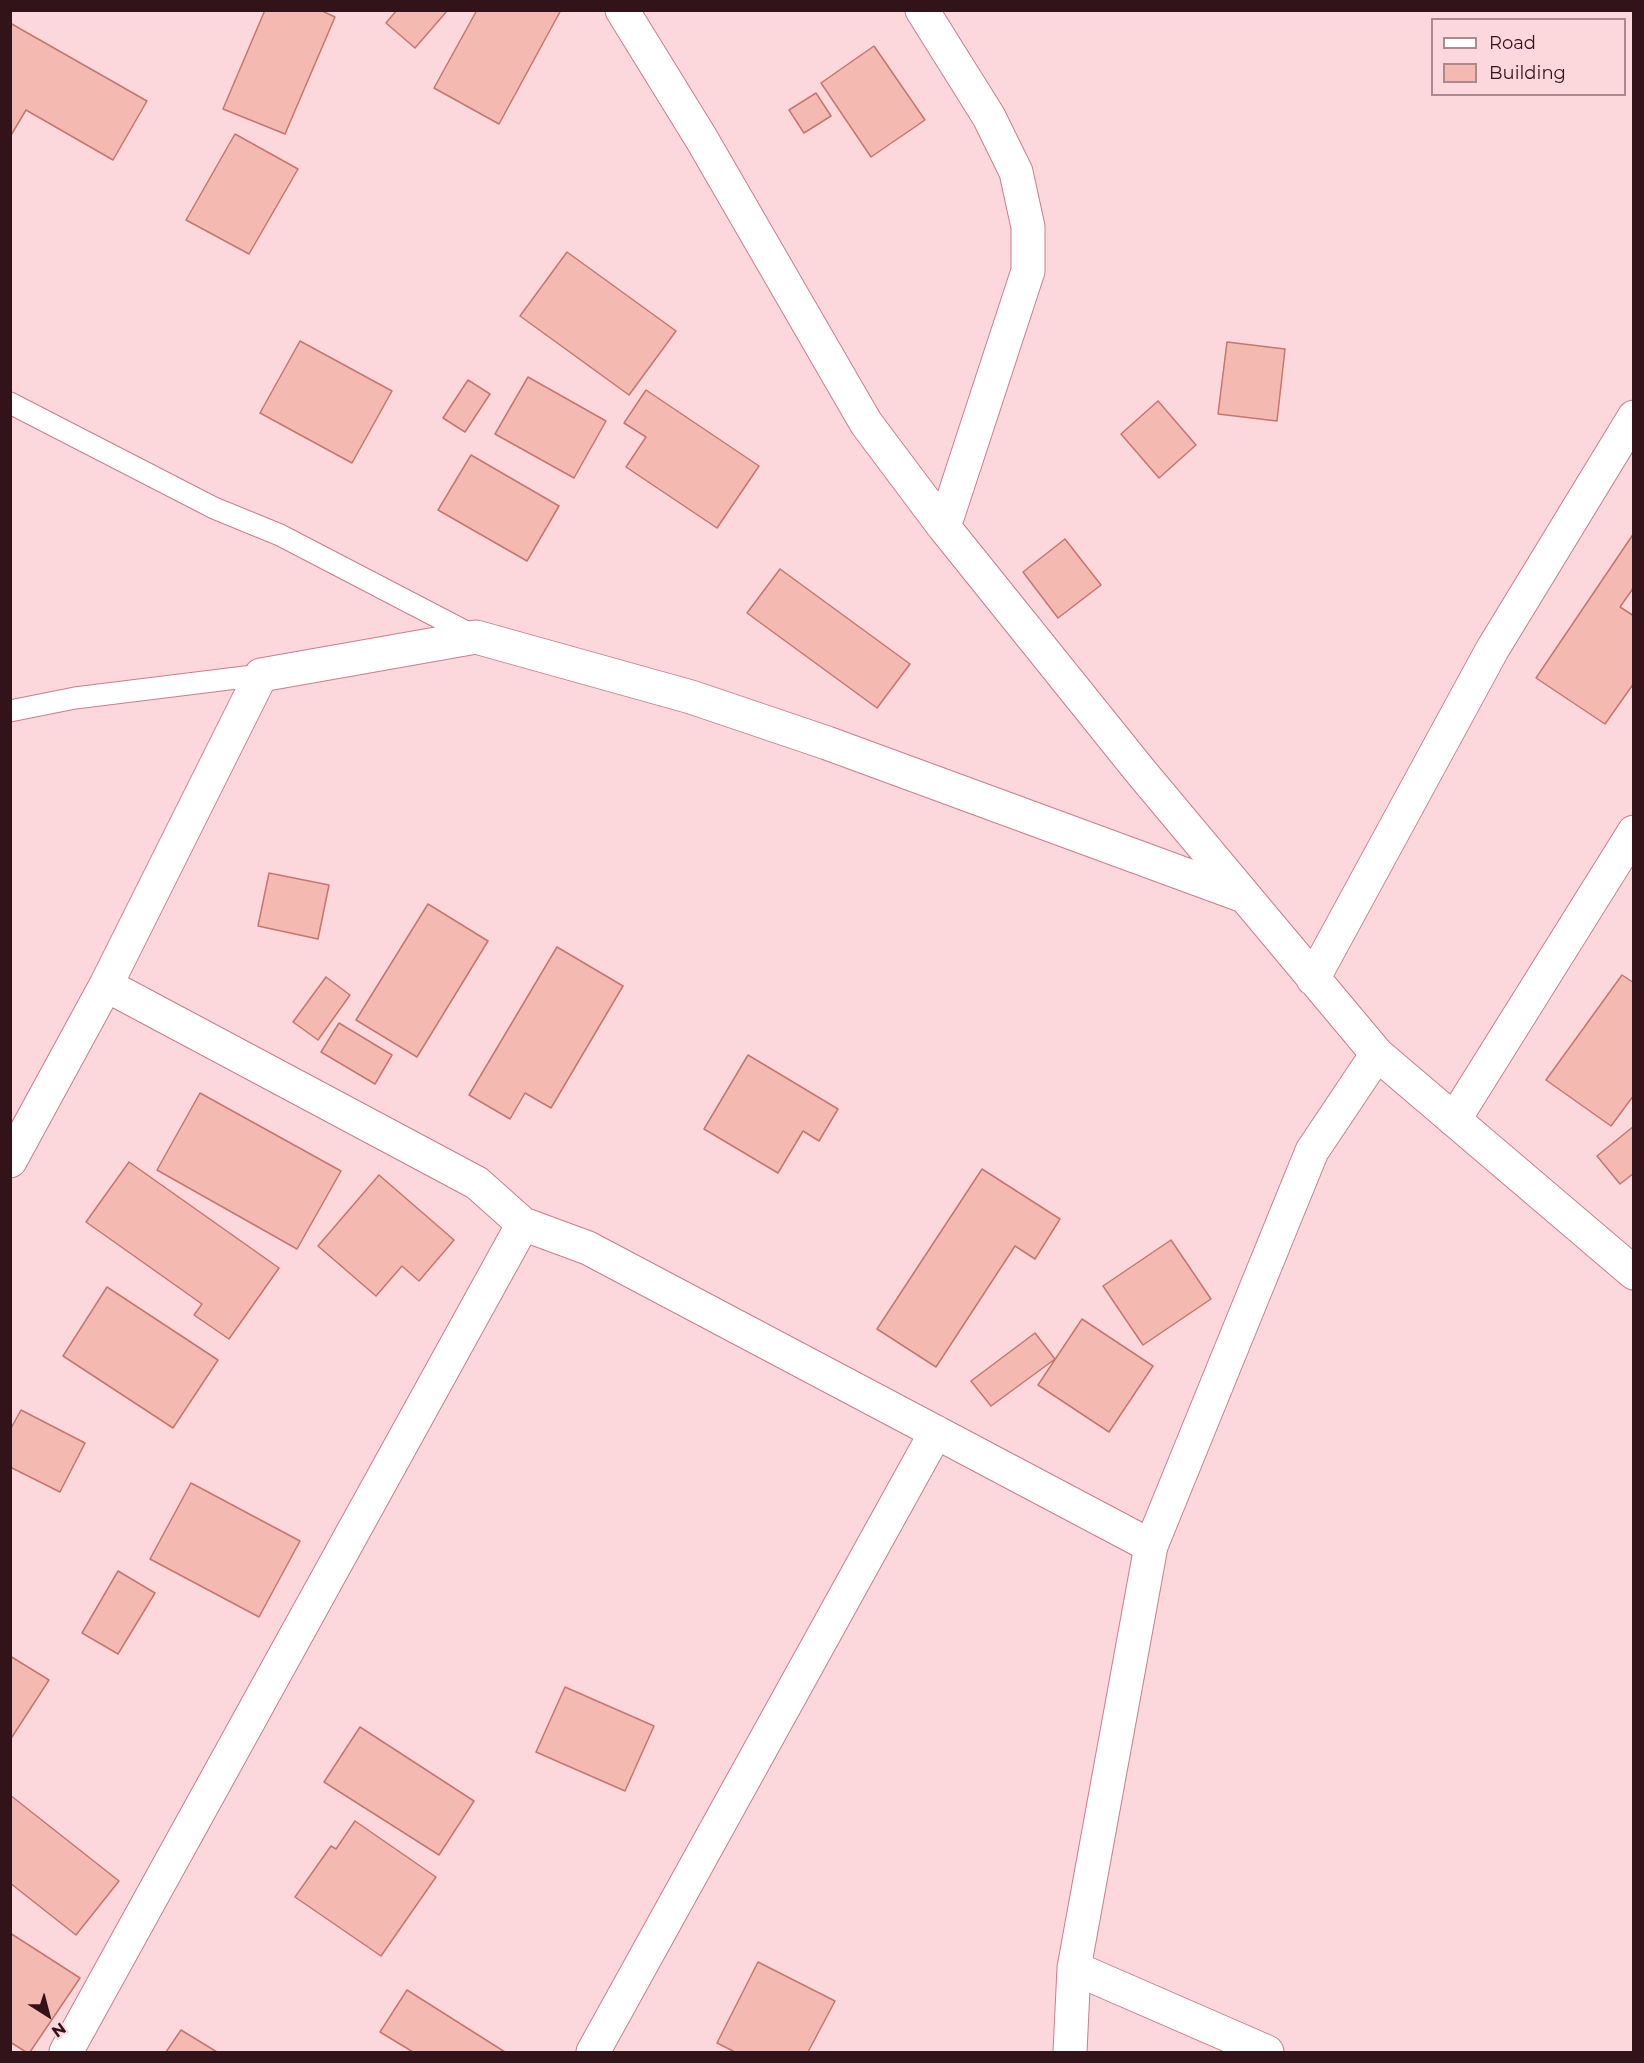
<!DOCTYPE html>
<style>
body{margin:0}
#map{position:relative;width:1644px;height:2063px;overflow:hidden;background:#fcd8dd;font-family:Montserrat,sans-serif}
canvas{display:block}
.frame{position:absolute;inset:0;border:12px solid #33131a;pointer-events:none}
.legend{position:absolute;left:1431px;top:18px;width:195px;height:78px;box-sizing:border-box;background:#fcd8dd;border:2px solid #ac898f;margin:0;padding:8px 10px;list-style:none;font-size:18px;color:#33131a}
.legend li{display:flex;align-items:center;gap:12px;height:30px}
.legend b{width:30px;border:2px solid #ac898f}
.north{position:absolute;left:18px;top:1985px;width:60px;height:60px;-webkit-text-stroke:4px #fcd8dd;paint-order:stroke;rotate:144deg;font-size:16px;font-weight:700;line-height:24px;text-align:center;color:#33131a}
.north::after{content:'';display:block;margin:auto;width:21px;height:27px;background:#33131a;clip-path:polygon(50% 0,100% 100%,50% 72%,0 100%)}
</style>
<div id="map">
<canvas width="1644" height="2063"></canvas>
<div class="frame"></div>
<ul class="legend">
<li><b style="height:8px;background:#fff"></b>Road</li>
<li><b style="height:16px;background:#f4b9b1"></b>Building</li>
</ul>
<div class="north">N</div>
</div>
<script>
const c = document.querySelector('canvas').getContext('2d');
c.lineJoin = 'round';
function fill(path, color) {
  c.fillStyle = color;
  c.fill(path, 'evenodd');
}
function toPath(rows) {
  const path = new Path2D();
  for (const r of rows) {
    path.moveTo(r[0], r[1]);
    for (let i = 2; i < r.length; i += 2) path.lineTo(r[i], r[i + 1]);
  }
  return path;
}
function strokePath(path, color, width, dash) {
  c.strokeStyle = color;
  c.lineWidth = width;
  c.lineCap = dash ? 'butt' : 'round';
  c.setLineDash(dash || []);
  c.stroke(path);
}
const building = toPath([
 [265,10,320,10,335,17,285,134,223,109,265,10],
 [397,10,447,10,447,11,415,48,386,23,397,10],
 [477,10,561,10,499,124,434,88,477,10],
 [10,23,147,101,113,160,26,110,10,137,10,23],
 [874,46,925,120,871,157,821,83,874,46],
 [816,93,831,116,804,133,789,110,816,93],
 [235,134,298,169,249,254,186,220,235,134],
 [567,252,676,331,629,395,520,316,567,252],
 [300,341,392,391,352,463,260,413,300,341],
 [1227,342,1285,349,1277,421,1218,414,1227,342],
 [528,377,606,421,574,478,495,434,528,377],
 [468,380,490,394,465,432,443,418,468,380],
 [646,390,759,466,717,528,626,467,646,437,624,423,646,390],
 [1158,401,1196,445,1159,478,1121,434,1158,401],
 [471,455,559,506,527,561,438,510,471,455],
 [1634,533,1634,587,1620,607,1634,616,1634,683,1605,724,1536,678,1634,533],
 [1065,539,1101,585,1058,618,1023,572,1065,539],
 [780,569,910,664,877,708,747,613,780,569],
 [269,873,329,885,318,939,258,926,269,873],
 [428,904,488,941,417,1057,356,1020,428,904],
 [557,947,623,986,551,1108,525,1093,510,1119,469,1095,557,947],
 [1622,975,1634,983,1634,1095,1611,1126,1546,1080,1622,975],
 [326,977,350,995,318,1040,293,1022,326,977],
 [339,1023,392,1055,375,1084,321,1052,339,1023],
 [748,1055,838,1109,819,1141,803,1131,778,1173,704,1129,748,1055],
 [200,1093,341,1171,297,1249,157,1170,200,1093],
 [1634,1126,1634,1173,1620,1184,1597,1156,1634,1126],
 [129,1162,279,1268,229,1339,194,1315,202,1304,86,1222,129,1162],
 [982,1169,1060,1219,1035,1259,1015,1246,936,1367,877,1329,982,1169],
 [379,1175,454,1240,419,1281,402,1266,376,1296,318,1246,379,1175],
 [1171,1240,1211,1299,1143,1345,1103,1286,1171,1240],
 [107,1287,218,1360,173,1428,63,1356,107,1287],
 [1082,1319,1153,1366,1109,1432,1038,1385,1082,1319],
 [1035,1333,1055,1359,991,1406,971,1381,1035,1333],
 [21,1410,85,1443,60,1492,10,1467,10,1430,21,1410],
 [191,1483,300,1541,259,1617,150,1559,191,1483],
 [118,1571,155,1593,118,1654,82,1633,118,1571],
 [10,1656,49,1680,10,1740,10,1656],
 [565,1687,654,1726,625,1791,536,1752,565,1687],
 [360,1727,474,1801,439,1855,324,1782,360,1727],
 [10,1795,119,1881,76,1935,10,1883,10,1795],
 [355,1821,436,1877,381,1956,295,1897,331,1846,336,1849,355,1821],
 [10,1933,80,1978,30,2052,26,2052,10,2042,10,1933],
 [758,1962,835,2001,808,2052,735,2052,717,2043,758,1962],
 [407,1990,505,2052,413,2052,380,2032,407,1990],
 [181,2030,217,2052,166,2052,181,2030]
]);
const service = toPath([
 [10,403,214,508,280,535,476,637],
 [10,711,75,698,261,675]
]);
const minor = toPath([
 [622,10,701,138,866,423,944,527,1141,772,1377,1054,1634,1273],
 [922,10,989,117,1016,172,1028,227,1028,271,944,527],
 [1313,979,1492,650,1634,417],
 [106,985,477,1183,523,1224,588,1248,1151,1546],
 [1454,1120,1634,832],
 [10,1161,106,985,261,675,476,637,691,697,827,743,1241,895],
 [1074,1968,1267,2052],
 [66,2052,523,1224],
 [593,2052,936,1432],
 [1070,2052,1074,1968,1151,1546,1312,1151,1377,1054]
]);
fill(building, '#f4b9b1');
strokePath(building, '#c6766c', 1.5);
strokePath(service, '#ce7c8c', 23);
strokePath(minor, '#ce7c8c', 35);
strokePath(service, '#fff', 21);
strokePath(minor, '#fff', 33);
</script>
